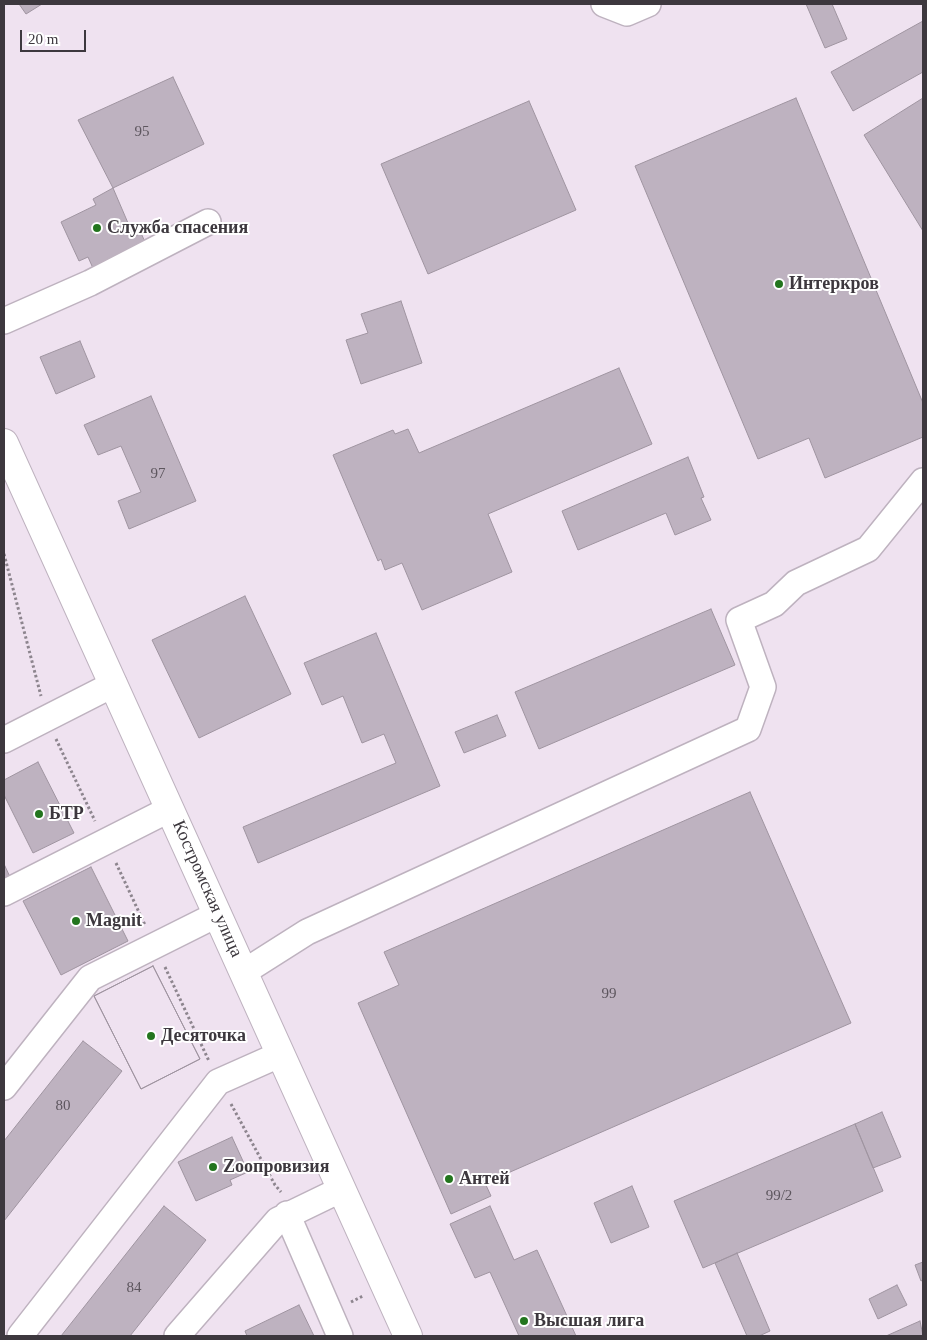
<!DOCTYPE html>
<meta charset="utf-8">
<style>
body{margin:0}
#map{position:relative;width:927px;height:1340px;overflow:hidden;background:#efe2f0;font-family:"Times New Roman",serif}
canvas{display:block}
.frame{position:absolute;inset:0;border:5px solid #3d383e;pointer-events:none}
.scale{position:absolute;left:20px;top:30px;width:66px;height:22px;box-sizing:border-box;border:2px solid #3d383e;border-top:0;padding-left:6px;font-size:15px;line-height:18px;white-space:nowrap;color:#3d383e;-webkit-text-stroke:4px #fff;paint-order:stroke}
</style>
<div id="map">
<canvas width="927" height="1340"></canvas>
<div class="frame"></div>
<div class="scale">20 m</div>
</div>
<script>
const c = document.querySelector('canvas').getContext('2d');
c.lineJoin = 'round';
function fill(path, color) {
  c.fillStyle = color;
  c.fill(path, 'evenodd');
}
function toPath(rows) {
  const path = new Path2D();
  for (const r of rows) {
    path.moveTo(r[0], r[1]);
    for (let i = 2; i < r.length; i += 2) path.lineTo(r[i], r[i + 1]);
  }
  return path;
}
function strokePath(path, color, width, dash) {
  c.strokeStyle = color;
  c.lineWidth = width;
  c.lineCap = dash ? 'butt' : 'round';
  c.setLineDash(dash || []);
  c.stroke(path);
}
function write(font, color, halo, rows, align = 'center') {
  c.font = font + ' "Times New Roman",serif';
  c.lineWidth = 4;
  c.setLineDash([]);
  c.textBaseline = 'middle';
  c.strokeStyle = halo;
  c.fillStyle = color;
  for (const [text, x, y, turn = 0] of rows) {
    c.save();
    c.translate(x, y);
    c.rotate((+turn || 0) * Math.PI / 180);
    c.textAlign = isNaN(turn) ? turn : align;
    if (halo) c.strokeText(text, 0, 0);
    c.fillText(text, 0, 0);
    c.restore();
  }
}
const building = toPath([
 [19,4,42,4,26,14,19,4],
 [806,4,832,4,847,39,825,48,806,4],
 [923,21,923,72,853,111,831,72,923,21],
 [173,77,204,144,113,188,78,120,173,77],
 [796,98,923,403,923,437,825,478,809,438,758,459,635,166,796,98],
 [923,98,923,231,864,135,923,98],
 [529,101,576,210,428,274,381,164,529,101],
 [113,188,134,237,141,233,149,251,96,275,88,257,79,261,61,222,96,205,93,199,113,188],
 [401,301,422,363,361,384,346,340,368,333,361,314,401,301],
 [80,341,95,377,56,394,40,357,80,341],
 [619,368,652,444,488,514,512,572,422,610,402,563,385,570,381,559,378,561,333,455,393,430,395,434,408,429,419,453,619,368],
 [151,396,196,501,129,529,118,501,141,492,121,446,98,455,84,425,151,396],
 [688,457,704,497,701,498,711,520,675,535,666,513,578,550,562,511,688,457],
 [245,596,291,694,199,738,152,640,245,596],
 [711,609,735,665,539,749,515,692,711,609],
 [376,633,440,786,258,863,243,827,396,763,384,734,362,743,343,696,322,705,304,663,376,633],
 [497,715,506,736,464,753,455,732,497,715],
 [38,762,74,833,33,853,4,795,4,780,38,762],
 [750,792,851,1023,485,1183,491,1196,451,1214,358,1003,399,985,384,952,750,792],
 [4,864,10,877,4,880,4,864],
 [91,867,128,941,61,975,23,901,91,867],
 [153,966,200,1059,141,1089,94,996,153,966],
 [153,966,200,1059,141,1089,94,996,153,966],
 [83,1041,122,1071,4,1221,4,1141,83,1041],
 [882,1112,901,1157,873,1168,855,1124,882,1112],
 [855,1124,883,1191,703,1268,674,1201,855,1124],
 [232,1137,248,1172,230,1180,232,1185,196,1201,178,1162,232,1137],
 [632,1186,649,1227,611,1243,594,1203,632,1186],
 [164,1206,206,1240,130,1336,61,1336,164,1206],
 [490,1206,514,1260,537,1250,576,1336,519,1336,490,1272,475,1278,450,1224,490,1206],
 [737,1253,770,1331,759,1336,747,1336,715,1263,737,1253],
 [923,1262,923,1280,921,1281,915,1265,923,1262],
 [897,1285,907,1305,878,1319,869,1299,897,1285],
 [299,1305,314,1336,247,1336,245,1331,299,1305],
 [920,1321,923,1336,886,1336,920,1321]
]);
const path = toPath([
 [4,554,41,696],
 [56,739,95,821],
 [116,863,145,925],
 [165,967,209,1061],
 [231,1104,275,1185,281,1192],
 [351,1302,363,1296]
]);
const minor = toPath([
 [604,4,627,13,648,4],
 [4,321,90,283,208,222],
 [4,740,114,684],
 [4,893,170,809],
 [244,972,307,932,748,729,763,687,739,620,774,604,796,583,868,549,923,481],
 [4,1087,90,978,218,914],
 [287,1214,340,1336],
 [20,1336,218,1082,281,1054],
 [177,1336,278,1220,342,1189]
]);
const major = toPath([
 [4,443,408,1336]
]);
const markers = [
 [97,228,5,"#23751e"],
 [779,284,5,"#23751e"],
 [39,814,5,"#23751e"],
 [76,921,5,"#23751e"],
 [151,1036,5,"#23751e"],
 [213,1167,5,"#23751e"],
 [449,1179,5,"#23751e"],
 [524,1321,5,"#23751e"]
];
const numberNames = [
 ["95",142,132],
 ["97",158,474],
 ["99",609,994],
 ["80",63,1106],
 ["99/2",779,1196],
 ["84",134,1288]
];
const poiNames = [
 ["Служба спасения",107,228],
 ["Интеркров",789,284],
 ["БТР",49,814],
 ["Magnit",86,921],
 ["Десяточка",161,1036],
 ["Zоопровизия",223,1167],
 ["Антей",459,1179],
 ["Высшая лига",534,1321]
];
const streetNames = [
 ["Костромская улица",207,889,66]
];
fill(building, '#beb2c0');
strokePath(building, '#9f94a0', 1);
strokePath(minor, '#beb2bf', 28);
strokePath(major, '#beb2bf', 30);
strokePath(path, '#8d858e', 3, [2.5, 2.5]);
strokePath(minor, '#fff', 25);
strokePath(major, '#fff', 28);
for (const [x, y, r, color] of markers) {
  const dot = new Path2D();
  dot.arc(x, y, r, 0, 2 * Math.PI);
  c.fillStyle = color;
  c.fill(dot);
  strokePath(dot, '#fff', 2);
}
write('15px', '#5d565e', null, numberNames);
write('bold 18px', '#3d383e', '#fff', poiNames, 'left');
write('18px', '#3d383e', '#fff', streetNames);
</script>
